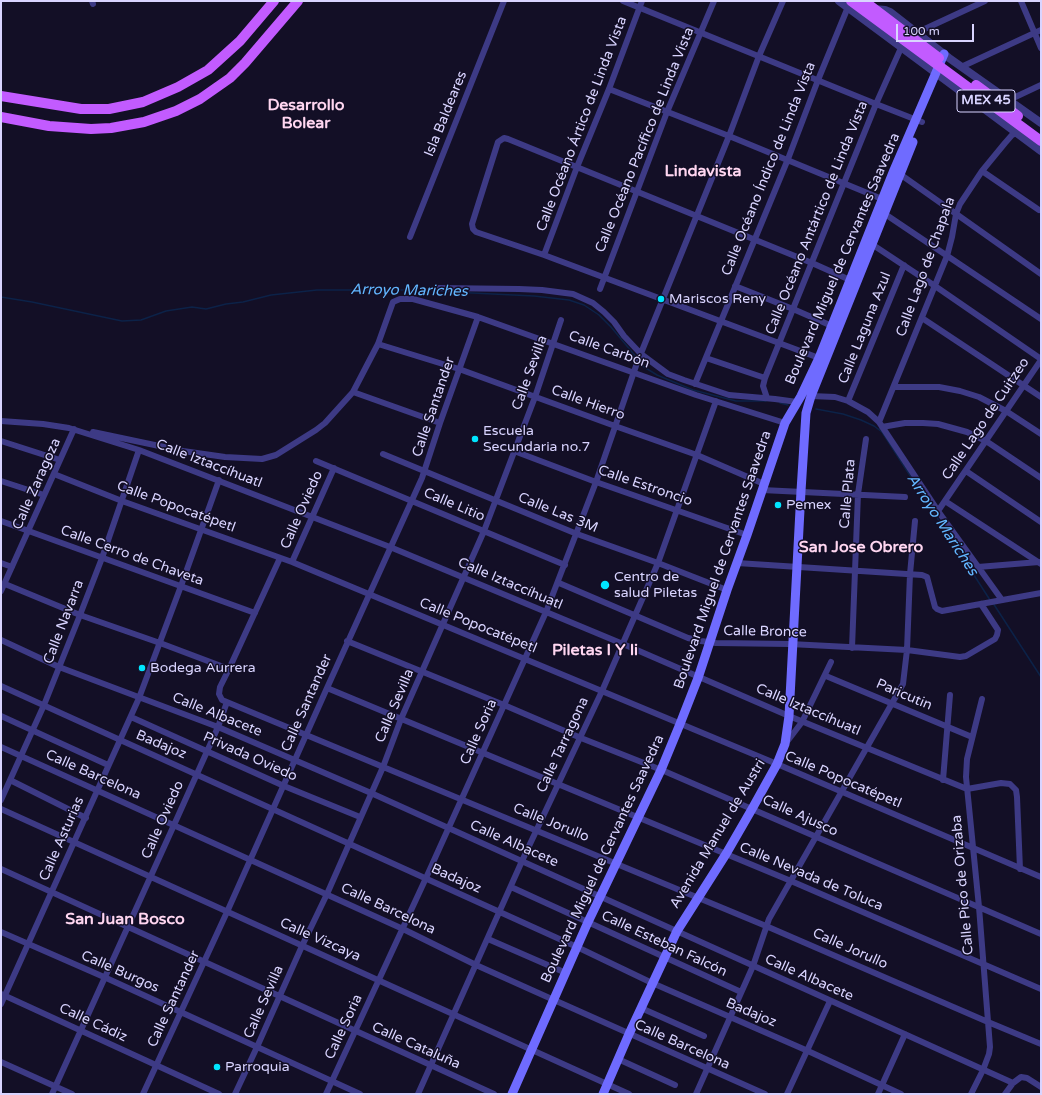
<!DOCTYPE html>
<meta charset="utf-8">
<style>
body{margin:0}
#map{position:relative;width:1042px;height:1095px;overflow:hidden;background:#130f26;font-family:"Varela Round",sans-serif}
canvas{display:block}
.frame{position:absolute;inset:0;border:2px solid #d9d4ff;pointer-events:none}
.scale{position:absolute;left:896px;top:24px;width:78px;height:18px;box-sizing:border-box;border:2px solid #d9d4ff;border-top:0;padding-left:5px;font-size:12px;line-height:14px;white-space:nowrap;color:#d9d4ff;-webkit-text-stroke:3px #130f26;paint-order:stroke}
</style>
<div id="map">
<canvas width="1042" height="1095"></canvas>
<div class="frame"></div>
<div class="scale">100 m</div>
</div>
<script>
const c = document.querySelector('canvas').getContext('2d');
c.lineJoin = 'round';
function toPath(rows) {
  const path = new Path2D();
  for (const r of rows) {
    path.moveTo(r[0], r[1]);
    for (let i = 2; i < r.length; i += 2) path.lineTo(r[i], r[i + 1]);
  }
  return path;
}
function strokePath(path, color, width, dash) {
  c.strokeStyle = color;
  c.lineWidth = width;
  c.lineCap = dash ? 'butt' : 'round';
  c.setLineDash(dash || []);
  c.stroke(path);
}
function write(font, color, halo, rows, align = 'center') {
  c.font = font + ' "Varela Round",sans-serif';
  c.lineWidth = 3;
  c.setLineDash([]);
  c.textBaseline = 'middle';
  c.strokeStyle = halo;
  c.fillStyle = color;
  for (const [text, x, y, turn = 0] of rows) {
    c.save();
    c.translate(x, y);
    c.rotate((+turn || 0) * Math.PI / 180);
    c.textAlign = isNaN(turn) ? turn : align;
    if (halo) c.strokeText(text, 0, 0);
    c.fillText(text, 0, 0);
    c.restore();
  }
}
const stream = toPath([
 [1,297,32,302,122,321,141,320,166,311,192,307,206,309,226,304,243,302,271,295,317,290,432,290,452,292,534,296,569,300,584,305,599,315,611,327,637,358],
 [639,361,644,367,657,375,693,390,736,401,766,401],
 [780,403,788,405],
 [816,409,843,414,861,420,874,426,882,432,990,600],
 [993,603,1041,677]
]);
const minor = toPath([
 [92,1,93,4],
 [623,1,876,104,922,122],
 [1021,1,1041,48],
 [916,33,985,1],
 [961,67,1041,30],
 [609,89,729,136,882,199],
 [1009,100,1041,85],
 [982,171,1039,210],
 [897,172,1041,274],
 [882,212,1041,319],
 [410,237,504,1],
 [870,243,935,286,1041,359],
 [544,255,577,167,609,89,642,1],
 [735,286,793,309,832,326],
 [438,288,519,289,542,290,573,294,593,303,604,312,614,322,624,336,641,354,668,374,684,380,729,395,775,399,797,402],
 [600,289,667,112,714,1],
 [922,318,1041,397],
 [378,344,459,369,615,426,697,455,764,484],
 [706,358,765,378],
 [819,358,544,255,476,232,473,229,472,224,498,142,504,138,508,139,812,263,850,280],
 [695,384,788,159,818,80,848,7],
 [894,387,939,387,960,391,979,397,1006,411,1041,434],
 [353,392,440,423],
 [811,396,835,397,848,401,868,412,879,422,938,511,1002,600],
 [767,398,763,386,765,378,876,104,901,48],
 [848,401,904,265],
 [1,421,43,424,69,428,139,450,390,547,623,644,789,716,967,789,1001,783,1010,784,1016,790,1017,797,1020,869],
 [879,422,947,256,952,237,956,214,960,204,982,171,1005,143,1012,135,1017,133],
 [882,427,905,423,923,423,938,424,967,432,986,441,1041,478],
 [93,432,183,451,225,457,262,459,276,455,316,430,325,423,353,392,378,344,393,302,400,299,413,299,478,317,696,395,785,423],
 [1,441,60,460],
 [514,451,596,482,747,535],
 [383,454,577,534,658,563,727,590],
 [316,461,565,565],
 [966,471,1041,522],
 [54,474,122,501,292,562,777,764,1041,877],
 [1,481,44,495],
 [762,490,905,497],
 [945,501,1041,564],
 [938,511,1041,360],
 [1,521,255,613],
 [280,558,229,669,220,687,219,694,222,700,766,926,988,1022,1041,1044],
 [292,562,334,468],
 [1,563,12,567],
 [737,563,922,575,927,577,935,607,937,609,942,611,1041,593],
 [978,567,1039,562],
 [559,583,688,638,701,641,716,643,790,644,907,650,960,657,966,656,995,639,997,635,998,630,981,604],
 [5,584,80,615,160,643,229,669],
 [1,591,74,429],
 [1,640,59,667,218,727,371,793,1013,1083],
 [347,641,504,705,581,738,664,771,1041,934],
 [852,648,858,494,866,439],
 [826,676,972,737],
 [1,686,577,947,650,982,808,1051,901,1094],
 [327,688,791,881,1041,989],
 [1,716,108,765],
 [131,717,284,786,360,817],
 [786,743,802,722,831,662],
 [1,747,403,929,476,965,554,1000,765,1094],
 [10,780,86,818],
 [943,780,950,695],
 [1,800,44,705,80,615,102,558,139,450],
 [1,809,629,1094],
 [1,869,494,1094],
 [511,887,741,992],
 [1,932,104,977,360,1094],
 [488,939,566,973],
 [1,994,219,1094],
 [1,1004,139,698,181,586,219,480],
 [641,1008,704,1036],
 [618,1059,675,1085],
 [1,1062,72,1094],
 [52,1094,174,825,218,727,227,702],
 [143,1094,227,912,327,688,422,478,440,423,478,317],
 [235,1094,257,1047,302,946,327,894,383,767,401,719,484,531,535,397,561,320],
 [326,1094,426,878,546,612,596,482,637,363,729,136,759,56,783,1],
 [418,1094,522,861,602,691,658,563,716,401],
 [696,1094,753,966,769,919,903,684,907,650,910,574,915,521],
 [787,1094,830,1001],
 [878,1094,905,1034],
 [971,1094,983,1070,989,1054,990,1047,979,907,966,777,967,759,982,699],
 [1005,1094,1013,1083,1021,1077,1027,1078,1041,1087]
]);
const tertiary = toPath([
 [839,1,1041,151],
 [874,9,885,10,890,12,949,58,1041,123]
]);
const secondary = toPath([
 [512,1094,588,922,661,770,680,724,698,678,727,590,747,535,785,423,801,396,819,358,894,170,944,54],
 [603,1094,629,1034,677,931,726,854,752,809,777,764,785,744,789,716,801,491,806,413,811,396,913,142]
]);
const primary = toPath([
 [851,1,1041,141],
 [864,1,939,58],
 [976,85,1018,116],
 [1,96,81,109,109,109,143,102,178,87,208,70,240,41,274,1],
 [1,117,49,126,91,129,111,128,144,122,176,111,200,99,230,78,245,63,298,1]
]);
const markers = [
 [661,299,4,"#00e5ff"],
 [475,439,4,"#00e5ff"],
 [778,505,4,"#00e5ff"],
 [605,585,5,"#00e5ff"],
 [142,668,4,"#00e5ff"],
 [217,1067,4,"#00e5ff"]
];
const shields = [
 [986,101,58]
];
const shieldNames = [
 ["MEX 45",986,101]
];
const streetNames = [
 ["Isla Baldeares",446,114,-68],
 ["Calle Océano Ártico de Linda Vista",582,124,-69],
 ["Calle Océano Pacífico de Linda Vista",645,140,-68],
 ["Calle Océano Índico de Linda Vista",769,169,-68],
 ["Calle Océano Antártico de Linda Vista",817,218,-68],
 ["Boulevard Miguel de Cervantes Saavedra",843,259,-67],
 ["Calle Lago de Chapala",926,267,-70],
 ["Calle Laguna Azul",865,328,-68],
 ["Calle Carbón",609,350,20],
 ["Calle Sevilla",530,373,-70],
 ["Calle Hierro",588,403,20],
 ["Calle Santander",434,407,-71],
 ["Calle Lago de Cuitzeo",986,419,-56],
 ["Calle Iztaccíhuatl",209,464,21],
 ["Calle Zaragoza",37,484,-66],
 ["Calle Estroncio",645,486,19],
 ["Calle Plata",848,494,-85],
 ["Calle Litio",454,505,23],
 ["Calle Popocatépetl",176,507,20],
 ["Calle Oviedo",302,510,-66],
 ["Calle Las 3M",558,513,22],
 ["Calle Cerro de Chaveta",132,556,20],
 ["Boulevard Miguel de Cervantes Saavedra",723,560,-71],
 ["Calle Iztaccíhuatl",510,584,23],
 ["Calle Navarra",64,622,-69],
 ["Calle Popocatépetl",478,626,22],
 ["Calle Bronce",765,632,1],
 ["Paricutin",904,695,23],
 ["Calle Santander",307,703,-66],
 ["Calle Sevilla",395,706,-67],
 ["Calle Iztaccíhuatl",808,710,23],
 ["Calle Albacete",217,715,22],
 ["Calle Soria",479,732,-66],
 ["Badajoz",161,745,23],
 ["Calle Tarragona",563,745,-65],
 ["Privada Oviedo",250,757,24],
 ["Calle Barcelona",93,775,24],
 ["Calle Popocatépetl",843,780,23],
 ["Calle Ajusco",800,816,24],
 ["Calle Oviedo",163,820,-66],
 ["Calle Jorullo",551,823,22],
 ["Avenida Manuel de Austri",718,834,-59],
 ["Calle Asturias",62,839,-66],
 ["Calle Albacete",514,844,24],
 ["Boulevard Miguel de Cervantes Saavedra",603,859,-65],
 ["Calle Nevada de Toluca",811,877,23],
 ["Badajoz",456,879,24],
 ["Calle Pico de Orizaba",963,885,-95],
 ["Calle Barcelona",388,909,25],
 ["Calle Vizcaya",320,940,24],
 ["Calle Esteban Falcón",664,944,25],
 ["Calle Jorullo",850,949,24],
 ["Calle Burgos",120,972,24],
 ["Calle Albacete",809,978,24],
 ["Calle Santander",174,999,-65],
 ["Calle Sevilla",264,1002,-66],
 ["Badajoz",751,1013,23],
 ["Calle Cádiz",93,1023,25],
 ["Calle Soria",344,1027,-65],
 ["Calle Barcelona",682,1045,24],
 ["Calle Cataluña",416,1046,24]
];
const poiNames = [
 ["Mariscos Reny",669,299],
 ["Escuela",483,431],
 ["Secundaria no.7",483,447],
 ["Pemex",786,505],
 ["Centro de",614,577],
 ["salud Piletas",614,593],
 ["Bodega Aurrera",150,668],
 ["Parroquia",225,1067]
];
const waterNames = [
 ["Arroyo Mariches",409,291,1],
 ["Arroyo Mariches",942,525,57]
];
const quarterNames = [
 ["Desarrollo",306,106],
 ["Bolear",306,124],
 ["Lindavista",703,172],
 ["San Jose Obrero",861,548],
 ["Piletas I Y Ii",595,651],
 ["San Juan Bosco",125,920]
];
strokePath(stream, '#0c2248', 1.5);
strokePath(minor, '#3d3a85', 6);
strokePath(tertiary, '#3d3a85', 8);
strokePath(secondary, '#6f6bff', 9);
strokePath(primary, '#c25bff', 10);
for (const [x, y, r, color] of markers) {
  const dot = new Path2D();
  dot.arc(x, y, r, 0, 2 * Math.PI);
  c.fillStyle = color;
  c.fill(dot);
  strokePath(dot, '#130f26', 1.5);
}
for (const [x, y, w] of shields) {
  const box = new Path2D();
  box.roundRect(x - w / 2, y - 11, w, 22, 3);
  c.fillStyle = '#130f26';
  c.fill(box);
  strokePath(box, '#d9d4ff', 1);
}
write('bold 13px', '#d9d4ff', null, shieldNames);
write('14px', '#d9d4ff', '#130f26', streetNames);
write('14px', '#d9d4ff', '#130f26', poiNames, 'left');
write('italic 15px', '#62b6ff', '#130f26', waterNames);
write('bold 16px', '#ffd6f0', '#130f26', quarterNames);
</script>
